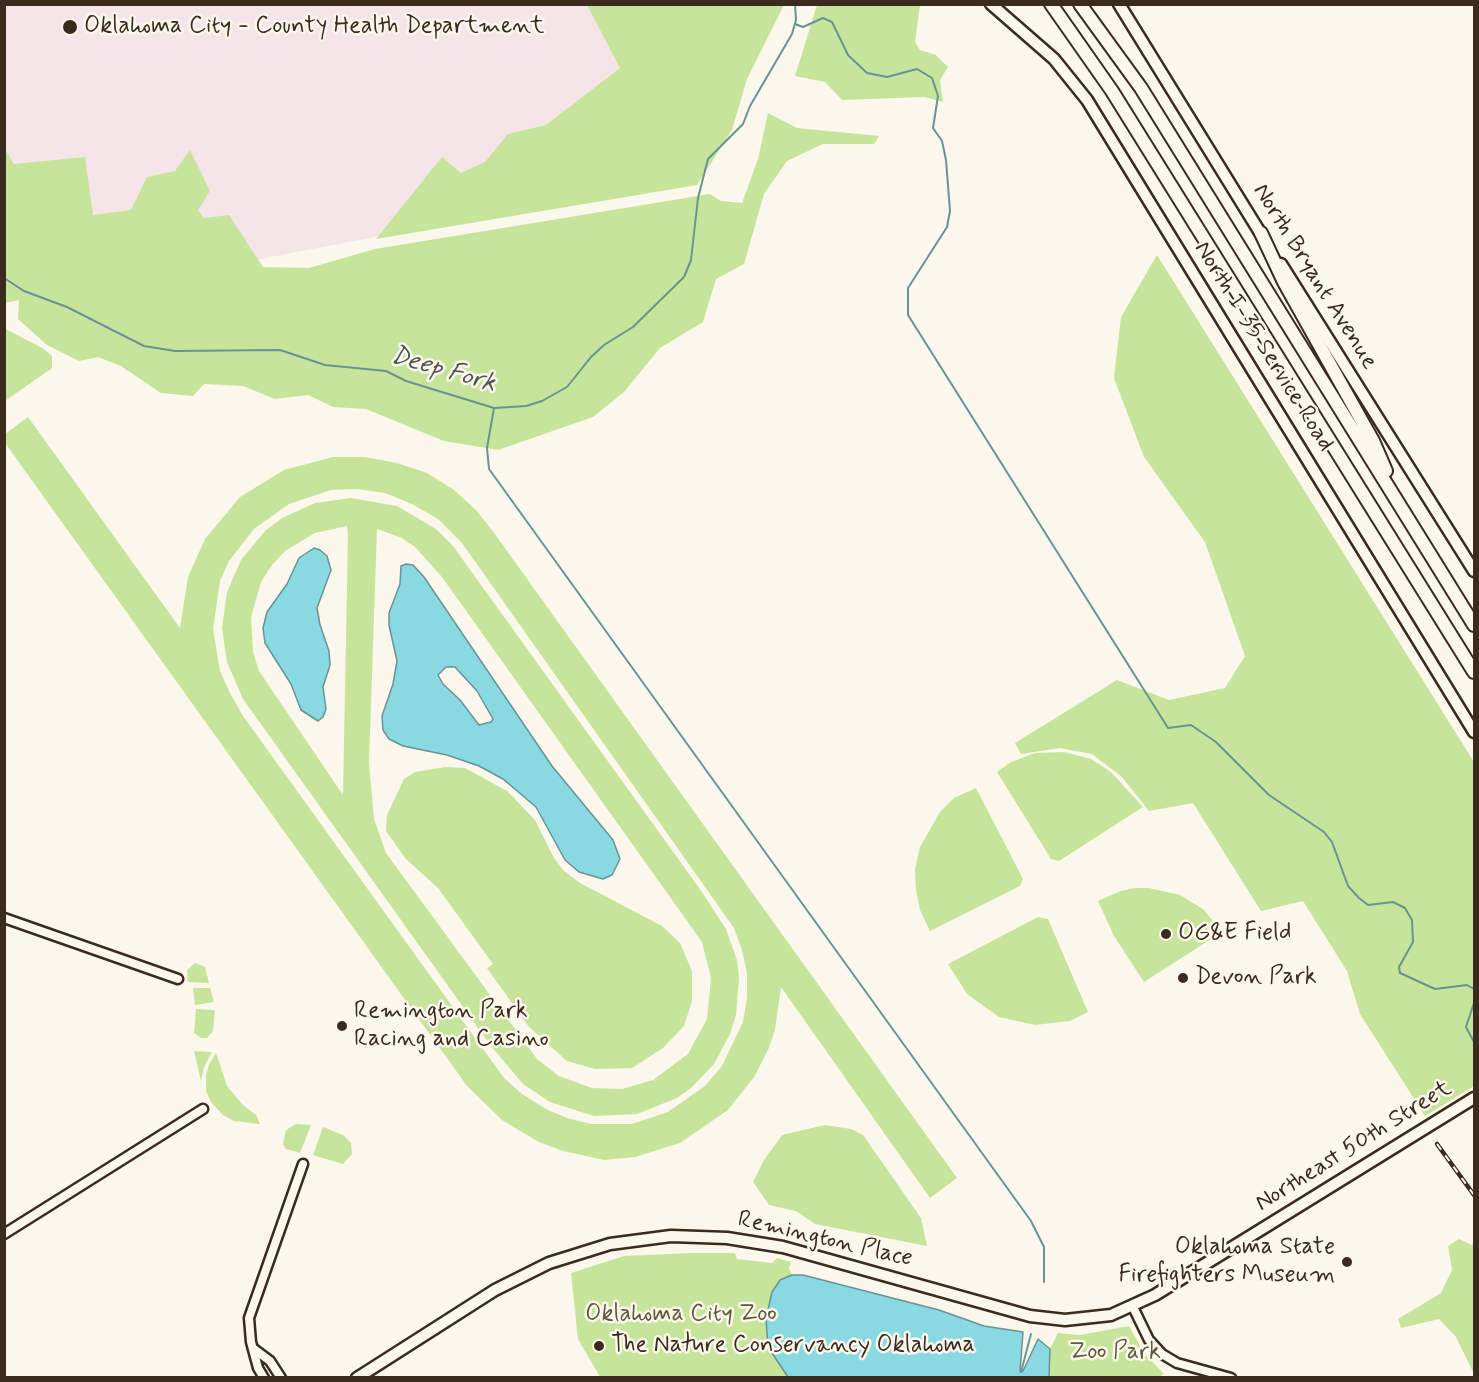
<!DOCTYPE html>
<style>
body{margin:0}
#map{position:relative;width:1479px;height:1382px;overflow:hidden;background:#fbf7ec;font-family:Mynerve,sans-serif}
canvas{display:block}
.frame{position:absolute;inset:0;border:6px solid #3b2a1e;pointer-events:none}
</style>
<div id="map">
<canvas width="1479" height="1382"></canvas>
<div class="frame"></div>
</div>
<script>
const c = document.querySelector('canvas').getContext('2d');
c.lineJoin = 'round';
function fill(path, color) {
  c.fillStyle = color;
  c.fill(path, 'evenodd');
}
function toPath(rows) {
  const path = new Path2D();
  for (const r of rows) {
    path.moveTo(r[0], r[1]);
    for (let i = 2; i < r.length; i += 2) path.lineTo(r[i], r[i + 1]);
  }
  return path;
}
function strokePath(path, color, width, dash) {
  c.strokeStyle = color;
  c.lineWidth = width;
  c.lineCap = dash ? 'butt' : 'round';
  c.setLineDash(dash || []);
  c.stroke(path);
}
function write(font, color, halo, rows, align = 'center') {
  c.font = font + ' Mynerve,sans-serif';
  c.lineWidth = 5;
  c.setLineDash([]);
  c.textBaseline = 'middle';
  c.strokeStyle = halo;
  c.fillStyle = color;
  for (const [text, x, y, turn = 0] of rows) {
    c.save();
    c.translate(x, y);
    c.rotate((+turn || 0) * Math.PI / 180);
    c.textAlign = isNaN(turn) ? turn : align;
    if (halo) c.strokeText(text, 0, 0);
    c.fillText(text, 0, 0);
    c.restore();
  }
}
const built = toPath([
 [5,5,599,5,683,139,568,200,83,293,5,241]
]);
const green = toPath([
 [587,5,784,5,747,79,732,130,697,185,376,239,442,157,461,173,485,162,508,134,546,125,620,68],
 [817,5,920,5,915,42,920,50,936,55,948,67,940,80,943,102,925,97,842,100,825,82,795,76],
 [768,113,797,128,879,136,874,144,823,144,787,161,764,194,744,264,716,279,703,322,660,348,624,392,593,417,498,450,444,441,366,409,333,407,308,395,275,399,243,386,204,384,193,396,161,393,121,366,98,357,79,361,47,345,18,319,19,300,5,303,5,149,14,164,85,157,93,215,131,210,147,177,175,171,190,150,210,191,198,210,204,218,229,215,263,267,309,268,375,249,710,194,721,201,742,203,758,159],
 [1157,255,1474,762,1474,1086,1425,1116,1360,1014,1347,971,1303,901,1261,911,1193,803,1149,811,1122,777,1092,754,1060,748,1021,754,1015,743,1117,680,1169,700,1225,688,1245,656,1205,542,1144,457,1114,378,1121,317],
 [4,328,44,349,52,356,52,368,5,401],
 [28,417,180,628,188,577,205,539,240,497,284,470,333,457,365,457,397,463,427,473,454,490,476,510,492,530,957,1178,930,1198,781,987,775,1030,768,1050,754,1077,728,1110,680,1143,635,1157,604,1160,563,1151,539,1142,502,1120,467,1086,5,443,5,434],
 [358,489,385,493,412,504,438,519,462,543,734,928,742,950,747,973,747,997,743,1022,722,1066,705,1086,668,1112,632,1124,591,1124,567,1118,546,1109,522,1094,504,1078,243,716,230,693,220,671,213,629,220,581,229,561,254,529,289,504,331,490],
 [351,498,397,506,436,529,453,546,702,892,726,929,737,960,739,978,736,1015,730,1034,714,1064,691,1088,677,1098,637,1114,594,1116,550,1102,523,1084,491,1046,243,699,227,662,222,628,227,592,241,560,265,531,282,518,315,503],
 [347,526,348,534,343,795,259,671,253,652,251,617,261,582,272,565,285,551,315,533],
 [377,529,402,538,415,547,442,577,702,942,711,978,707,1019,688,1054,653,1080,622,1089,592,1088,559,1076,537,1059,386,853,374,819,369,763],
 [1064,752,1091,759,1111,772,1143,807,1059,861,1051,859,997,772,1011,762,1035,753],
 [445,767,465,768,507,791,535,820,554,858,564,871,580,883,662,926,680,943,692,971,692,1001,684,1026,663,1048,632,1068,595,1069,567,1061,529,1027,487,968,493,964,438,888,406,859,386,831,387,815,404,779,415,772],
 [976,788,1023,879,1020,886,930,931,920,910,916,890,915,869,920,847,940,812,954,798],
 [1134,888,1149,888,1180,895,1203,909,1222,932,1144,982,1114,936,1098,901,1121,891],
 [1038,917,1048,919,1088,1012,1070,1021,1035,1025,999,1017,967,994,948,964],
 [195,963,205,967,209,983,188,982,187,970],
 [193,988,210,988,214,1002,195,1005],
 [196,1009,215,1010,213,1031,207,1038,201,1038,194,1033],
 [194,1051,212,1052,204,1067,201,1081],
 [216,1053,227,1086,242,1104,256,1115,260,1124,234,1121,223,1115,211,1102,206,1091,206,1076,209,1064],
 [296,1124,311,1125,300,1153,286,1149,283,1144,286,1130],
 [825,1125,851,1129,863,1135,921,1218,927,1246,815,1224,796,1211,769,1205,753,1182,764,1160,782,1135],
 [323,1127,343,1135,351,1143,352,1154,343,1164,313,1155],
 [1459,1239,1472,1245,1474,1243,1474,1374,1456,1337,1439,1319,1401,1328,1398,1319,1441,1293,1452,1270,1448,1246],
 [692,1253,735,1253,737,1259,772,1263,777,1258,791,1262,789,1268,792,1275,780,1280,768,1347,788,1377,600,1377,578,1339,571,1273,624,1256],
 [1129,1326,1144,1353,1164,1374,1157,1378,1049,1378,1050,1349,1058,1333,1080,1335]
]);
const water = toPath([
 [314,548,320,550,327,556,331,570,317,608,320,625,329,651,330,665,323,687,326,709,323,717,318,721,301,710,291,684,265,643,263,628,267,612,287,584,299,558,314,548],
 [406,564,413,565,424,577,552,766,613,840,620,859,612,875,603,879,579,872,565,860,536,807,503,779,479,766,447,755,403,746,389,739,383,730,382,716,393,684,397,661,389,625,389,613,400,584,401,566,406,564],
 [446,667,455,667,477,691,493,719,491,722,479,725,460,700,443,684,438,675,446,667],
 [792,1275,803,1275,939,1310,984,1326,1023,1332,1020,1371,1023,1371,1038,1339,1050,1349,1049,1377,788,1377,768,1347,766,1319,772,1292,780,1280,792,1275]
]);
const stream = toPath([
 [795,24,803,27,823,18,832,22,848,55,867,73,887,77,917,69,932,78,938,96,933,128,942,141,946,160,950,211,947,227,908,288,908,315,1168,728,1191,725,1216,742,1269,795,1324,832,1332,842,1348,886,1359,898,1368,905,1393,902,1405,908,1412,920,1413,942,1399,967,1400,973,1435,989,1467,985,1474,989],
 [4,278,24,291,67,307,144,346,175,351,280,350,325,365,386,371,406,381,494,408,526,406,542,401,567,387,591,357,604,345,633,327,684,277,691,260,698,198,708,159,743,124,750,106,792,34,796,20,795,4],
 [494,408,487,448,489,469,1031,1221,1044,1247,1044,1282],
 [1474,1003,1466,1027,1474,1042],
 [1021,1372,1031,1334]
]);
const minor = toPath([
 [4,918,178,979],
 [4,1234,203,1109],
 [1133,1307,1149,1340,1162,1354,1177,1363,1231,1378],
 [254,1349,270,1361,281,1378],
 [264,1378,258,1368,251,1342,249,1318,303,1164]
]);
const major = toPath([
 [991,4,1054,59,1087,100,1474,732],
 [1119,4,1264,239],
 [1281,264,1474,571],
 [357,1378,495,1290,549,1263,610,1244,671,1236,727,1238,783,1247,1030,1316,1065,1320,1111,1315,1155,1295,1474,1098]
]);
const highway = toPath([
 [1051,4,1112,91,1474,672],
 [1080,4,1141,88,1474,625],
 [1261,233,1284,282,1373,441,1386,471]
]);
const rail = toPath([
 [1437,1144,1474,1195]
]);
const markers = [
 [70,27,8,"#3b2a1e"],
 [1166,934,6,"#3b2a1e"],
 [1183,978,6,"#3b2a1e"],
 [342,1026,6,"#3b2a1e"],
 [1347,1262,6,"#3b2a1e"],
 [599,1346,6,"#3b2a1e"]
];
const poiNames = [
 ["Oklahoma City - County Health Department",84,27],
 ["OG&E Field",1178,934],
 ["Devon Park",1195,978],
 ["Remington Park",354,1012],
 ["Racing and Casino",354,1040],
 ["Oklahoma State",1335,1248,"right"],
 ["Firefighters Museum",1335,1276,"right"],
 ["The Nature Conservancy Oklahoma",611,1346]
];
const streetNames = [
 ["North Bryant Avenue",1314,277,58],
 ["North I-35 Service Road",1263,347,58],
 ["Northeast 50th Street",1354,1147,-32],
 ["Remington Place",825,1240,13]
];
const parkNames = [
 ["Oklahoma City Zoo",681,1315],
 ["Zoo Park",1115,1353]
];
const waterNames = [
 ["Deep Fork",443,371,16]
];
fill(built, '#f6e5e8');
fill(green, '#c7e49b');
fill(water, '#88d9e2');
strokePath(water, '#699394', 1.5);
strokePath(stream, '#699394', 2);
strokePath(minor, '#3b2a1e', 13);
strokePath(major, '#3b2a1e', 15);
strokePath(highway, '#3b2a1e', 16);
strokePath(minor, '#fbf7ec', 8);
strokePath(major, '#fbf7ec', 10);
strokePath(highway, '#fbf7ec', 12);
strokePath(rail, '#3b2a1e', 4.5);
strokePath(rail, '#fbf7ec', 2, [7]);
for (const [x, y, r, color] of markers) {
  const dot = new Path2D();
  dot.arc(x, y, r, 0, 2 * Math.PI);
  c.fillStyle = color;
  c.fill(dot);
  strokePath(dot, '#fbf7ec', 2);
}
write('24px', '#3b2a1e', '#fbf7ec', poiNames, 'left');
write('24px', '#3b2a1e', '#fbf7ec', streetNames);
write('24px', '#5e583d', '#fbf7ec', parkNames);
write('italic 26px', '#4e564f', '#fbf7ec', waterNames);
</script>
